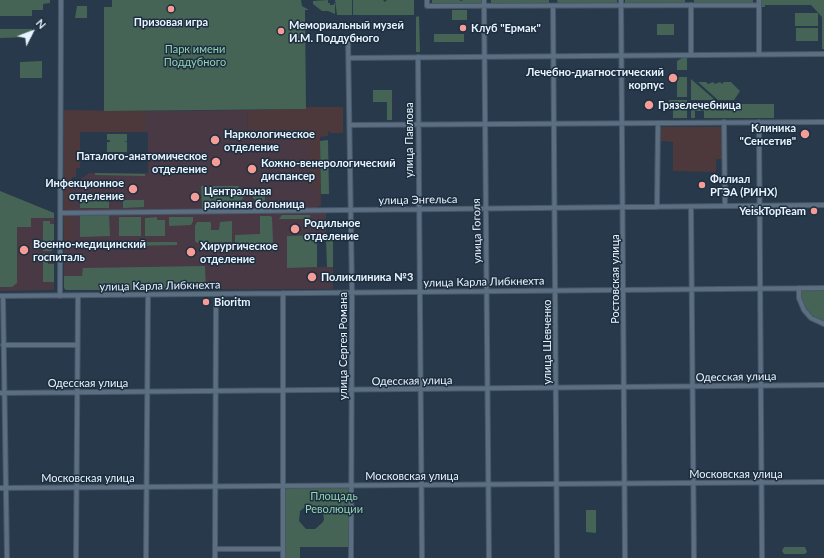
<!DOCTYPE html>
<meta charset="utf-8">
<style>
body{margin:0}
#map{position:relative;width:824px;height:558px;overflow:hidden;background:#27394a;font-family:Lato,sans-serif}
canvas{display:block}
.north{position:absolute;left:12px;top:12px;width:40px;height:40px;-webkit-text-stroke:3px #1d2e3f;paint-order:stroke;rotate:48deg;font-size:11px;font-weight:700;line-height:16px;text-align:center;color:#e8f4ff}
.north::after{content:'';display:block;margin:auto;width:14px;height:18px;background:#e8f4ff;clip-path:polygon(50% 0,100% 100%,50% 72%,0 100%)}
</style>
<div id="map">
<canvas width="824" height="558"></canvas>
<div class="north">N</div>
</div>
<script>
const c = document.querySelector('canvas').getContext('2d');
c.lineJoin = 'round';
function fill(path, color) {
  c.fillStyle = color;
  c.fill(path, 'evenodd');
}
function toPath(rows) {
  const path = new Path2D();
  for (const r of rows) {
    path.moveTo(r[0], r[1]);
    for (let i = 2; i < r.length; i += 2) path.lineTo(r[i], r[i + 1]);
  }
  return path;
}
function strokePath(path, color, width, dash) {
  c.strokeStyle = color;
  c.lineWidth = width;
  c.lineCap = dash ? 'butt' : 'round';
  c.setLineDash(dash || []);
  c.stroke(path);
}
function write(font, color, halo, rows, align = 'center') {
  c.font = font + ' Lato,sans-serif';
  c.lineWidth = 3;
  c.setLineDash([]);
  c.textBaseline = 'middle';
  c.strokeStyle = halo;
  c.fillStyle = color;
  for (const [text, x, y, turn = 0] of rows) {
    c.save();
    c.translate(x, y);
    c.rotate((+turn || 0) * Math.PI / 180);
    c.textAlign = isNaN(turn) ? turn : align;
    if (halo) c.strokeText(text, 0, 0);
    c.fillText(text, 0, 0);
    c.restore();
  }
}
const industrial = toPath([
 [306,107,343,107,343,133,331,133,328,131,328,136,320,137,321,206,318,206,318,188,309,188,294,143,294,139,296,139,296,130,248,130,247,110,306,109],
 [64,110,145,111,145,132,80,132,80,168,76,168,76,177,72,177,73,244,64,244],
 [661,127,722,127,722,159,716,159,716,172,673,171,673,142,661,141]
]);
const medical = toPath([
 [247,110,248,130,296,130,296,139,294,139,294,143,309,143,309,188,318,188,318,212,326,212,326,241,317,241,317,267,333,267,333,289,66,290,64,288,64,244,72,244,72,184,75,183,89,173,148,173,148,133,145,132,145,111],
 [0,191,54,213,54,249,51,251,51,254,54,256,54,290,0,291]
]);
const green = toPath([
 [0,0,50,0,50,3,43,4,43,10,32,10,32,16,0,16],
 [112,0,301,0,302,6,309,10,305,10,306,109,104,111,104,7,112,7],
 [328,0,328,3,330,3,330,5,333,5,335,3,335,14,328,11,322,11,313,4,313,1],
 [335,0,352,0,352,15,337,15],
 [353,0,383,0,385,2,387,0,414,0,414,15,353,15],
 [432,0,459,0,461,1,463,0,481,0,481,4,432,4],
 [491,0,549,0,549,4,491,4],
 [557,0,617,0,617,3,558,4],
 [625,0,685,0,685,3,625,3],
 [694,0,753,0,753,3,694,3],
 [762,0,824,0,824,49,822,49,822,17,811,5,765,5,765,7,762,7],
 [77,6,87,6,87,18,75,18],
 [452,10,467,10,467,20,452,20],
 [795,13,818,13,818,26,795,26],
 [419,16,420,52,416,52,416,17],
 [657,24,674,24,674,35,657,35],
 [796,28,818,28,818,41,796,41],
 [0,29,32,29,32,37,0,38],
 [434,34,464,34,464,42,434,42],
 [682,58,687,58,687,70,677,70,677,61],
 [42,61,42,78,20,78,20,62],
 [677,77,687,77,687,97,677,97],
 [691,79,715,100,691,100],
 [698,82,706,82,708,84,713,82,715,84,720,82,722,84,724,82,731,82,740,91,734,100,718,100],
 [373,90,392,90,392,120,387,120,387,102,373,102],
 [669,100,687,100,687,118,673,118,673,107,669,107],
 [691,102,705,102,708,104,774,104,774,118,704,118,704,111,695,111,695,118,691,118],
 [107,134,127,134,127,141,124,141,127,142,127,152,107,152,107,142,110,142,110,140,107,140],
 [328,140,329,194,321,194,320,141],
 [95,173,145,174,145,176,95,175],
 [201,186,238,186,243,191,243,198,240,202,237,207,202,208],
 [0,191,54,213,54,218,31,218,31,227,17,227,17,283,12,287,0,287],
 [253,195,265,195,265,207,262,207,253,198],
 [109,200,109,208,80,208,80,201],
 [123,200,144,200,144,207,123,208],
 [80,214,109,214,110,236,80,237],
 [282,215,310,215,310,219,279,219],
 [260,216,270,216,272,217,273,242,271,244,269,245,235,246,235,235,260,234],
 [119,217,141,217,141,236,119,236],
 [157,217,157,220,165,220,165,236,145,236,145,218],
 [169,217,193,217,193,221,191,225,169,226],
 [43,221,50,221,50,224,54,224,54,249,51,251,43,251],
 [232,221,232,242,197,243,195,241,195,226,197,222,210,222,211,223,211,230,219,230,220,222],
 [333,235,333,267,327,267,326,241,317,241,317,267,287,268,287,236],
 [128,242,177,242,177,245,128,246],
 [43,254,47,254,48,256,48,264,54,264,54,282,43,282],
 [205,266,206,290,66,290,64,288,64,276,82,276,83,268],
 [801,291,824,291,824,322,816,319,808,312,802,301],
 [349,487,349,547,300,547,300,558,286,558,285,488],
 [308,505,317,506,323,512,324,520,322,523,315,529,306,529,299,521,300,511],
 [586,510,596,510,596,533,586,532],
 [784,547,805,547,807,552,805,554,784,554,782,551]
]);
const minor = toPath([
 [427,0,427,6,759,5],
 [484,0,489,558],
 [621,0,625,558],
 [759,0,759,54],
 [691,5,691,55],
 [553,6,557,558],
 [348,38,352,293,351,558],
 [418,57,422,558],
 [349,58,824,54],
 [724,122,725,206],
 [759,122,762,558],
 [350,125,824,122],
 [657,207,658,123],
 [691,207,694,558],
 [61,213,824,205],
 [799,288,799,298,804,310,811,318,824,324],
 [0,296,824,288],
 [3,296,7,558],
 [60,296,61,0],
 [3,345,77,345],
 [0,393,824,385],
 [0,488,824,482],
 [215,549,283,549],
 [76,558,78,296],
 [146,558,148,295],
 [215,558,216,294],
 [283,558,283,293]
]);
const markers = [
 [171,9,4,"#f59c96"],
 [463,28,4,"#f59c96"],
 [281,31,4,"#f59c96"],
 [673,78,5,"#f59c96"],
 [649,105,5,"#f59c96"],
 [805,134,5,"#f59c96"],
 [215,140,5,"#f59c96"],
 [216,162,5,"#f59c96"],
 [252,169,5,"#f59c96"],
 [702,185,4,"#f59c96"],
 [133,189,5,"#f59c96"],
 [195,197,5,"#f59c96"],
 [814,211,4,"#f59c96"],
 [295,229,5,"#f59c96"],
 [24,250,5,"#f59c96"],
 [191,252,5,"#f59c96"],
 [312,277,5,"#f59c96"],
 [206,302,4,"#f59c96"]
];
const poiNames = [
 ["Призовая игра",171,22,"center"],
 ["Мемориальный музей",289,25],
 ["И.М. Поддубного",289,38],
 ["Клуб \"Ермак\"",471,28],
 ["Лечебно-диагностический",664,72,"right"],
 ["корпус",664,85,"right"],
 ["Грязелечебница",658,105],
 ["Клиника",796,128,"right"],
 ["\"Сенсетив\"",796,141,"right"],
 ["Наркологическое",224,134],
 ["отделение",224,147],
 ["Паталого-анатомическое",207,156,"right"],
 ["отделение",207,169,"right"],
 ["Кожно-венерологический",261,163],
 ["диспансер",261,176],
 ["Филиал",710,179],
 ["РГЭА (РИНХ)",710,192],
 ["Инфекционное",124,183,"right"],
 ["отделение",124,196,"right"],
 ["Центральная",204,191],
 ["районная больница",204,204],
 ["YeiskTopTeam",806,211,"right"],
 ["Родильное",304,223],
 ["отделение",304,236],
 ["Военно-медицинский",33,244],
 ["госпиталь",33,257],
 ["Хирургическое",200,246],
 ["отделение",200,259],
 ["Поликлиника №3",321,277],
 ["Bioritm",214,302]
];
const parkNames = [
 ["Парк имени",195,49],
 ["Поддубного",195,62],
 ["Площадь",334,496],
 ["Революции",334,509]
];
const streetNames = [
 ["улица Павлова",409,140,-90],
 ["улица Энгельса",418,200,-1],
 ["улица Гоголя",477,231,-91],
 ["Ростовская улица",615,279,-90],
 ["улица Карла Либкнехта",484,282,-1],
 ["улица Карла Либкнехта",160,286,-1],
 ["улица Шевченко",547,342,-90],
 ["улица Сергея Романа",343,346,-90],
 ["Одесская улица",736,377,-1],
 ["Одесская улица",412,381,-1],
 ["Одесская улица",88,383],
 ["Московская улица",736,474],
 ["Московская улица",412,476],
 ["Московская улица",88,478]
];
fill(industrial, '#4d383c');
fill(medical, '#493944');
fill(green, '#456455');
strokePath(minor, '#475766', 6);
strokePath(minor, '#5b6e82', 4);
for (const [x, y, r, color] of markers) {
  const dot = new Path2D();
  dot.arc(x, y, r, 0, 2 * Math.PI);
  c.fillStyle = color;
  c.fill(dot);
  strokePath(dot, '#1d2e3f', 1.5);
}
write('bold 11px', '#e8f4ff', '#1d2e3f', poiNames, 'left');
write('11px', '#93d2b2', '#1d2e3f', parkNames);
write('11px', '#e8f4ff', '#1d2e3f', streetNames);
</script>
